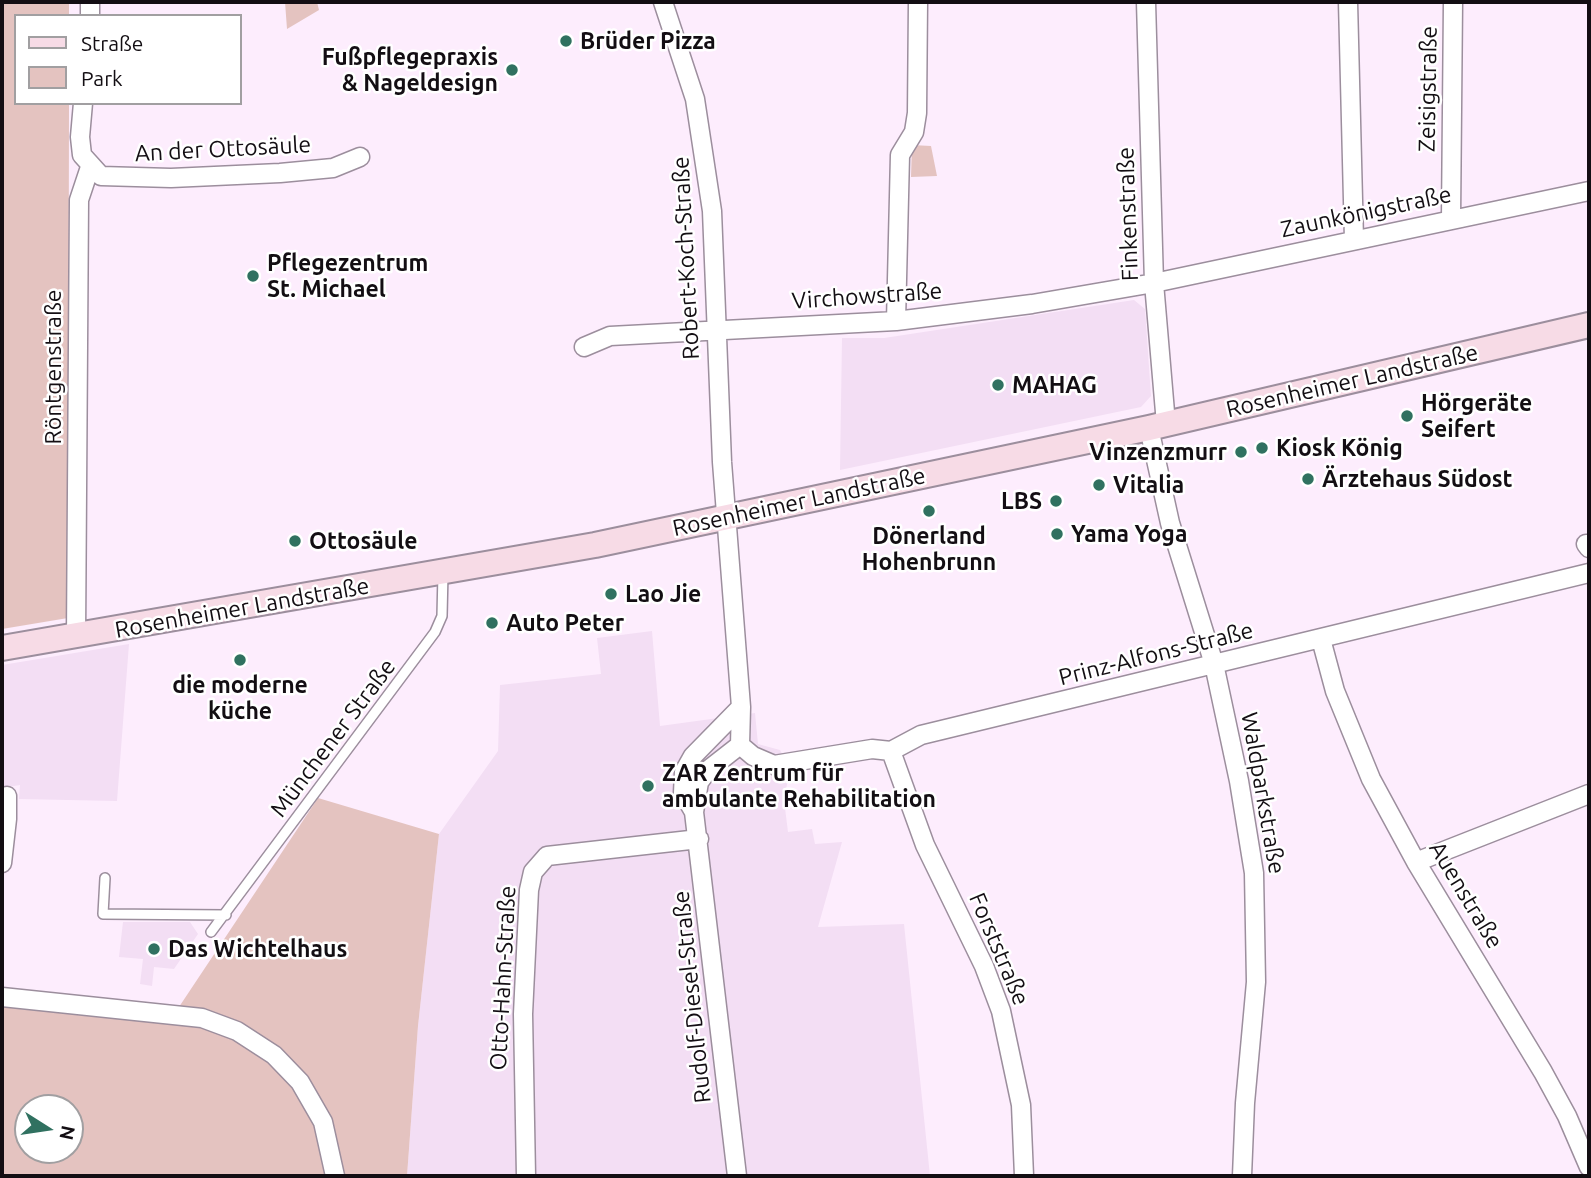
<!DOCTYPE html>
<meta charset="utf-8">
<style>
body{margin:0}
#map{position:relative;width:1591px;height:1178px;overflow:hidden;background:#fdedfd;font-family:Ubuntu,sans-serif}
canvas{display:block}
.frame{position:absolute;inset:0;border:4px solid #130e13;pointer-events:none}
.legend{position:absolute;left:14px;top:14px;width:228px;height:91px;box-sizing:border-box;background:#fff;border:2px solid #a19fa1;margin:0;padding:9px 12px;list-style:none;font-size:21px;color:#130e13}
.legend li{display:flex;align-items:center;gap:14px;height:35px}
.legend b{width:35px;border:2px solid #a19fa1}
.north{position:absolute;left:14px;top:1094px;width:70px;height:70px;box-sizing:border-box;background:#fff;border:2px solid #a19fa1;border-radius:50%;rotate:102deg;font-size:19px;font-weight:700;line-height:28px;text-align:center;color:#130e13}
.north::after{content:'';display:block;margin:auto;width:24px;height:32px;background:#307160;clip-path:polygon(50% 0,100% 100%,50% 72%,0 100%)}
</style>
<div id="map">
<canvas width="1591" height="1178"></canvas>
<div class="frame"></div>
<ul class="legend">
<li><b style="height:9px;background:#f7dbe6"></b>Straße</li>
<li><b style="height:19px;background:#e4c3c0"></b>Park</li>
</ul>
<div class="north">N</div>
</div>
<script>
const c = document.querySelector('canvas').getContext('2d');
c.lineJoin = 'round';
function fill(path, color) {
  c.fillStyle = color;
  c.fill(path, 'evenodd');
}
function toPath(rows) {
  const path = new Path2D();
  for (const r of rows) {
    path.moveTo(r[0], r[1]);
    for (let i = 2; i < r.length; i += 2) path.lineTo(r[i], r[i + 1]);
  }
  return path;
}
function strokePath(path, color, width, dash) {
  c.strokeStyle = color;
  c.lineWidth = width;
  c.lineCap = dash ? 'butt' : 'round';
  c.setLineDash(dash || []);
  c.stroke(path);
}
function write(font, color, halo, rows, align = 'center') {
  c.font = font + ' Ubuntu,sans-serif';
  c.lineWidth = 5;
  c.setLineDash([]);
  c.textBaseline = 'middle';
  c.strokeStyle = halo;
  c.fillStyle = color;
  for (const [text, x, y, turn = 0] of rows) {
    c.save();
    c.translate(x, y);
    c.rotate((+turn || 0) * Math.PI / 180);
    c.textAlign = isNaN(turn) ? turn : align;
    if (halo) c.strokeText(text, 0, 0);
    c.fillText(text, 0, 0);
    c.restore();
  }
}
const built = toPath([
 [1134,300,1145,309,1151,396,1141,407,840,470,842,338,884,338],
 [652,631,660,726,755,713,758,744,780,750,790,769,784,800,788,832,812,829,815,844,842,842,818,927,904,924,930,1176,407,1176,418,1026,439,834,498,751,500,685,601,674,597,638],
 [129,644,117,801,19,799,20,785,2,788,2,665],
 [123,922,190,922,198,934,174,969,154,967,152,986,140,984,143,959,119,957]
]);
const green = toPath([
 [2,2,69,2,69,16,16,16,16,103,69,103,68,618,2,629],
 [285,2,317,2,319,10,287,29],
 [912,145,931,146,937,176,911,177],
 [318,798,439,834,418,1026,407,1176,2,1176,2,1001,171,1019],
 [28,1108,70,1108,70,1150,28,1150]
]);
const service = toPath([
 [105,878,103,914,226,915],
 [211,932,435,632,442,616,443,573]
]);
const minor = toPath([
 [90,2,90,16],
 [663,2,695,99,712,211,722,462,741,707,740,745],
 [1146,2,1154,283,1166,424],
 [1348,2,1354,240],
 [83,103,80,137,82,155,101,176,171,178,280,173,333,168,360,157],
 [1451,218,1453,2],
 [896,321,900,155,914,132,917,113,918,2],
 [584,347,610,336,896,321,1032,304,1154,283,1589,191],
 [1149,428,1170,523,1214,664,1239,781,1254,873,1256,982,1245,1103,1242,1176],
 [1586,544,1589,548],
 [76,636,79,200,90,167],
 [1321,639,1335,691,1371,779,1416,862,1543,1072,1567,1116,1589,1167],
 [740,745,753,756,774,765,872,749,891,751,921,735,1589,573],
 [891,751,925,845,984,966,1001,1011,1021,1105,1024,1176],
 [2,797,7,796,7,819,2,863],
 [694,812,683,793,684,772,693,756,741,707],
 [1416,862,1589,794],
 [2,997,202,1018,237,1031,274,1055,300,1082,323,1122,335,1176],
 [526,1176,523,1014,529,890,533,872,547,856,699,839],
 [737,1176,694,812,699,782,708,770,740,745]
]);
const secondary = toPath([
 [2,648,595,545,1149,428,1589,325]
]);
const markers = [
 [566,41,7,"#307160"],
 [512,70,7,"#307160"],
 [253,276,7,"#307160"],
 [998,385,7,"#307160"],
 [1407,416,7,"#307160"],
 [1262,448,7,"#307160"],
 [1241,452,7,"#307160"],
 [1308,479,7,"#307160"],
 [1099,485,7,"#307160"],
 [1056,501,7,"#307160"],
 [929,511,7,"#307160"],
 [1057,534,7,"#307160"],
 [295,541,7,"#307160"],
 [611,594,7,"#307160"],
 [492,623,7,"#307160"],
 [240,660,7,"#307160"],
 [648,786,7,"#307160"],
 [154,949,7,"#307160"]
];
const poiNames = [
 ["Brüder Pizza",580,41],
 ["Fußpflegepraxis",498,57,"right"],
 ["& Nageldesign",498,83,"right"],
 ["Pflegezentrum",267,263],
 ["St. Michael",267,289],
 ["MAHAG",1012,385],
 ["Hörgeräte",1421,403],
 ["Seifert",1421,429],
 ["Kiosk König",1276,448],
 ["Vinzenzmurr",1227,452,"right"],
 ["Ärztehaus Südost",1322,479],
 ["Vitalia",1113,485],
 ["LBS",1042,501,"right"],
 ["Yama Yoga",1071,534],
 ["Dönerland",929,536,"center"],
 ["Hohenbrunn",929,562,"center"],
 ["Ottosäule",309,541],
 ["Lao Jie",625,594],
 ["Auto Peter",506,623],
 ["die moderne",240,685,"center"],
 ["küche",240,711,"center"],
 ["ZAR Zentrum für",662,773],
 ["ambulante Rehabilitation",662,799],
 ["Das Wichtelhaus",168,949]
];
const streetNames = [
 ["Zeisigstraße",1428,89,-89],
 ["An der Ottosäule",223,149,-3],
 ["Zaunkönigstraße",1366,212,-12],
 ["Finkenstraße",1128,214,-92],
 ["Robert-Koch-Straße",686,258,-93],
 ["Virchowstraße",867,296,-4],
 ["Röntgenstraße",53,367,-90],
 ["Rosenheimer Landstraße",1352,381,-13],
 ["Rosenheimer Landstraße",799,502,-12],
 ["Rosenheimer Landstraße",242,608,-10],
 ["Prinz-Alfons-Straße",1156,654,-14],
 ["Münchener Straße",333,738,-53],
 ["Waldparkstraße",1263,793,80],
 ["Auenstraße",1466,895,59],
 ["Forststraße",999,949,67],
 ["Otto-Hahn-Straße",503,978,-87],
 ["Rudolf-Diesel-Straße",692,997,-96]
];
fill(built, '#f3def4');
fill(green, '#e4c3c0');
strokePath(service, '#9c8e9d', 12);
strokePath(minor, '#9c8e9d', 21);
strokePath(secondary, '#9c8e9d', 28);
strokePath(service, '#fff', 9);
strokePath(minor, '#fff', 18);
strokePath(secondary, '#f7dbe6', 24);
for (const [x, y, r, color] of markers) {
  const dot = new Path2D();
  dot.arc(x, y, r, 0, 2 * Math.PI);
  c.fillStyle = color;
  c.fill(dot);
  strokePath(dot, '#fff', 2.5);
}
write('bold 23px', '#130e13', '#fff', poiNames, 'left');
write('23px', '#130e13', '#fff', streetNames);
</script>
